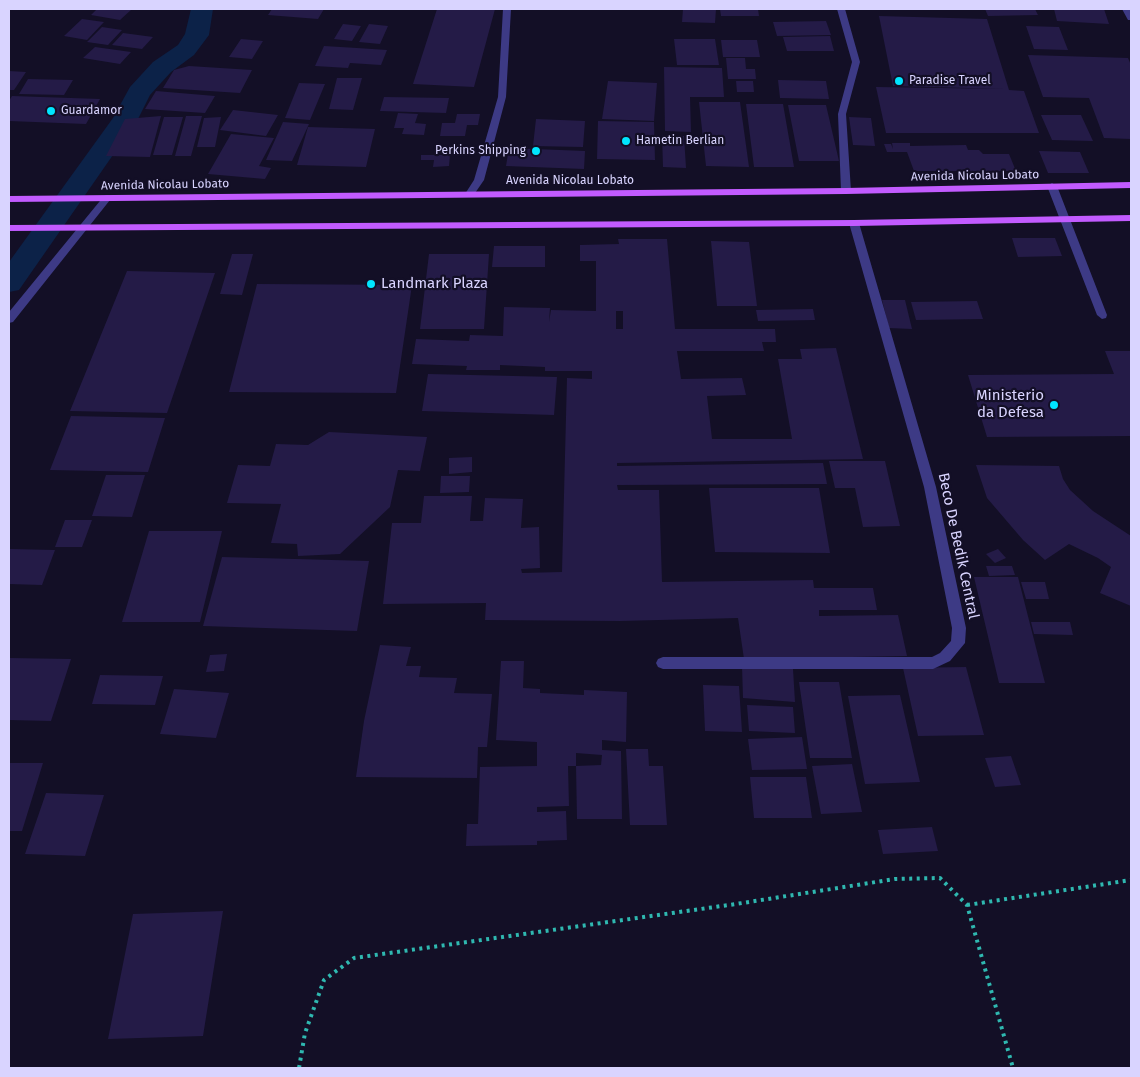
<!DOCTYPE html>
<style>
body{margin:0}
#map{position:relative;width:1140px;height:1077px;overflow:hidden;background:#130f26;font-family:"Fira Sans",sans-serif}
canvas{display:block}
.frame{position:absolute;inset:0;border:10px solid #d9d4ff;pointer-events:none}
</style>
<div id="map">
<canvas width="1140" height="1077"></canvas>
<div class="frame"></div>
</div>
<script>
const c = document.querySelector('canvas').getContext('2d');
c.lineJoin = 'round';
function toPath(rows) {
  const path = new Path2D();
  for (const r of rows) {
    path.moveTo(r[0], r[1]);
    for (let i = 2; i < r.length; i += 2) path.lineTo(r[i], r[i + 1]);
  }
  return path;
}
function fill(path, color) {
  c.fillStyle = color;
  c.fill(path, 'evenodd');
}
function strokePath(path, color, width, dash) {
  c.strokeStyle = color;
  c.lineWidth = width;
  c.lineCap = dash ? 'butt' : 'round';
  c.setLineDash(dash || []);
  c.stroke(path);
}
function write(font, color, halo, rows, align = 'center') {
  c.font = font + ' "Fira Sans",sans-serif';
  c.lineWidth = 4.5;
  c.setLineDash([]);
  c.textBaseline = 'middle';
  c.strokeStyle = halo;
  c.fillStyle = color;
  for (const [text, x, y, turn = 0] of rows) {
    c.save();
    c.translate(x, y);
    c.rotate((+turn || 0) * Math.PI / 180);
    c.textAlign = isNaN(turn) ? turn : align;
    if (halo) c.strokeText(text, 0, 0);
    c.fillText(text, 0, 0);
    c.restore();
  }
}
const canal = toPath([
 [191,9,213,9,209,35,194,55,171,72,150,95,138,119,19,290,9,292,9,262,113,118,130,87,153,62,178,45,185,34,191,9]
]);
const building = toPath([
 [97,9,132,9,120,20,91,15],
 [272,9,324,9,318,19,268,15],
 [437,9,495,9,474,87,413,84],
 [683,9,716,9,715,23,682,22],
 [720,9,758,9,759,16,721,16],
 [985,9,1035,9,1038,15,988,16],
 [1054,9,1104,9,1109,24,1057,21],
 [879,16,987,19,1009,90,1024,91,1039,133,886,133,876,87,1006,89,893,86],
 [82,19,104,22,87,40,64,36],
 [826,21,831,35,777,36,773,22],
 [343,24,361,26,352,41,334,39],
 [369,24,388,26,380,44,359,42],
 [1026,26,1059,27,1068,50,1034,49],
 [102,27,122,30,108,45,87,42],
 [123,33,153,37,142,49,112,45],
 [830,36,834,51,787,51,783,37],
 [241,39,263,41,252,59,229,57],
 [674,39,715,39,719,65,677,65],
 [721,40,757,40,760,57,723,57],
 [324,46,357,48,387,50,381,65,350,63,348,68,315,66],
 [95,47,131,52,120,64,83,58],
 [1028,55,1128,58,1131,65,1131,139,1104,138,1089,98,1043,97],
 [726,58,745,58,746,69,755,69,756,79,728,79],
 [189,66,252,70,240,93,163,88,174,70],
 [664,67,722,68,724,97,690,97,691,132,665,131],
 [9,71,26,72,14,90,9,90],
 [337,78,362,78,353,110,329,109],
 [28,79,73,80,64,95,19,94],
 [778,80,826,81,829,99,780,98],
 [608,81,657,83,654,121,602,119],
 [736,81,753,81,754,92,737,92],
 [299,83,325,84,310,120,285,118],
 [156,91,215,96,205,113,145,109],
 [12,96,100,99,86,124,9,121,9,101],
 [384,97,449,98,446,113,380,111],
 [699,102,740,102,749,167,706,166],
 [746,104,783,104,794,167,754,167],
 [788,105,826,105,839,161,799,161],
 [233,110,278,115,266,136,220,130],
 [398,113,418,114,415,123,426,124,424,135,402,134,404,128,394,128],
 [457,114,480,114,478,125,467,125,465,136,440,136,442,123,455,123],
 [1041,115,1081,115,1093,141,1052,140],
 [161,116,150,157,106,156,125,119],
 [186,116,202,116,191,156,175,156],
 [164,117,183,117,172,155,153,155],
 [221,117,215,147,197,147,204,118],
 [849,117,871,118,875,146,853,145],
 [536,119,585,121,583,147,533,146],
 [598,121,654,122,655,160,597,159],
 [283,122,309,124,292,161,266,160],
 [308,127,375,129,366,167,297,165],
 [231,134,274,138,259,166,271,168,265,179,208,174],
 [662,135,684,136,686,168,663,167],
 [892,143,910,143,910,146,966,145,968,150,979,150,983,154,1009,154,1016,171,914,171,907,152,887,152,884,144,891,144,893,149],
 [509,148,585,151,584,169,506,166],
 [1039,151,1080,152,1089,173,1048,173],
 [421,155,450,155,449,166,433,167,434,160,421,160],
 [1012,238,1055,238,1062,256,1018,257],
 [618,239,667,239,675,329,775,329,776,342,762,342,764,351,677,351,681,379,742,378,746,395,707,396,712,439,792,439,778,359,802,359,800,349,836,348,863,459,617,463,617,466,823,463,827,484,617,485,618,490,659,490,662,582,813,580,814,588,873,588,877,610,819,610,819,616,898,615,907,656,744,659,738,618,620,621,485,620,486,603,383,604,392,523,421,523,424,496,472,496,470,521,483,521,485,498,523,499,521,528,539,527,540,568,521,569,522,573,562,572,567,378,592,379,592,371,545,371,545,367,500,365,500,370,466,370,467,366,412,364,416,339,469,341,470,335,503,336,504,307,550,308,549,322,551,310,596,311,596,261,580,261,580,245,619,244],
 [616,311,623,311,623,329,616,329],
 [711,241,749,242,757,306,717,306],
 [494,246,545,246,545,267,492,267],
 [232,254,253,254,242,295,220,294],
 [429,254,489,254,484,329,420,329],
 [127,271,215,273,167,413,70,411],
 [257,284,412,285,396,393,229,392],
 [882,300,905,300,912,329,889,328],
 [977,301,983,319,916,320,911,302],
 [813,309,815,320,758,321,756,310],
 [1105,351,1131,351,1131,436,987,437,968,375,1114,374],
 [428,374,557,377,554,415,422,411],
 [71,416,165,418,148,472,50,470],
 [329,432,427,437,420,471,398,470,390,507,340,554,298,556,297,544,271,543,281,504,227,503,238,465,270,466,276,444,308,445],
 [472,457,472,472,449,474,449,458],
 [829,461,885,461,900,526,863,527,855,488,835,488],
 [976,465,1059,466,1063,479,1070,490,1093,511,1131,536,1131,606,1100,593,1111,567,1098,558,1069,544,1045,560,1023,540,987,498],
 [106,475,145,475,132,517,92,516],
 [441,476,470,476,469,492,440,493],
 [709,488,819,488,830,553,715,552],
 [65,520,92,520,82,547,55,547],
 [149,531,222,531,200,622,122,622],
 [10,549,55,550,42,585,9,584],
 [998,549,1006,558,995,563,986,554],
 [222,557,369,561,357,631,203,626],
 [986,566,1012,566,1015,575,989,576],
 [974,577,1018,577,1045,683,999,683],
 [1021,582,1045,582,1049,599,1026,599],
 [1031,622,1070,622,1073,635,1034,634],
 [380,645,411,647,406,666,421,666,419,677,457,678,454,693,492,694,487,747,478,747,477,778,356,777,364,721],
 [227,654,224,671,206,672,210,655],
 [9,658,71,659,51,721,9,720],
 [501,661,524,661,523,688,540,689,540,693,584,695,584,690,627,692,626,742,602,740,602,750,621,751,622,819,577,819,576,766,601,765,602,755,576,753,576,766,568,766,569,806,537,807,537,812,566,811,567,840,537,841,537,845,466,846,467,824,478,824,480,767,537,766,537,742,496,740],
 [742,666,793,669,795,702,743,698],
 [966,667,984,735,918,736,903,668],
 [100,675,163,676,155,705,92,704],
 [799,682,839,682,852,758,810,758],
 [703,685,739,686,742,732,705,731],
 [174,689,229,693,216,738,160,734],
 [900,695,920,782,865,784,848,696],
 [747,705,793,707,795,733,749,731],
 [802,737,807,769,752,770,748,739],
 [626,749,648,749,649,766,663,766,667,825,630,825],
 [1011,756,1021,785,995,787,985,758],
 [9,763,43,763,22,831,9,831],
 [852,764,862,812,821,814,812,766],
 [750,777,806,777,812,818,754,818],
 [46,793,104,795,85,856,25,854],
 [932,827,938,851,883,854,878,830],
 [223,911,203,1036,108,1039,133,914]
]);
const path = toPath([
 [967,905,1131,880],
 [299,1068,305,1033,324,980,354,958,736,904,895,879,940,878,967,905,1013,1068]
]);
const service = toPath([
 [503,9,511,9,506,97,484,180,473,196,470,197,465,194,474,180,498,97,503,9],
 [1052,183,1057,186,1107,315,1106,318,1102,319,1097,315,1047,186,1052,183]
]);
const minor = toPath([
 [837,9,845,9,860,62,846,114,851,191,846,194,841,191,838,114,852,62,837,9],
 [1122,9,1130,9,1131,20,1128,20,1122,9],
 [107,195,110,196,110,200,13,322,9,323,9,312,104,196,107,195],
 [854,220,859,223,936,487,966,628,965,643,950,661,933,669,663,669,658,667,656,663,658,659,663,657,932,657,940,653,951,641,952,628,924,487,849,223,854,220]
]);
const primary = toPath([
 [1131,182,1131,188,846,194,9,202,9,196,846,188,1131,182],
 [1131,215,1131,221,854,226,9,231,9,225,854,220,1131,215]
]);
const markers = [
 [899,81,5,"#00e5ff"],
 [51,111,5,"#00e5ff"],
 [626,141,5,"#00e5ff"],
 [536,151,5,"#00e5ff"],
 [371,284,5,"#00e5ff"],
 [1054,405,5,"#00e5ff"]
];
const farPoinames = [
 ["Paradise Travel",909,81],
 ["Guardamor",61,111],
 ["Hametin Berlian",636,141],
 ["Perkins Shipping",526,151,"right"]
];
const farStreetnames = [
 ["Avenida Nicolau Lobato",975,176,-1],
 ["Avenida Nicolau Lobato",570,181],
 ["Avenida Nicolau Lobato",165,185,-1]
];
const poiNames = [
 ["Landmark Plaza",381,284],
 ["Ministerio",1044,396,"right"],
 ["da Defesa",1044,413,"right"]
];
const streetNames = [
 ["Beco De Bedik Central",958,546,78]
];
fill(canal, '#0c2248');
fill(building, '#241b47');
strokePath(path, '#2fb8b0', 4, [3, 4.5]);
fill(service, '#3d3a85');
fill(minor, '#3d3a85');
fill(primary, '#c25bff');
for (const [x, y, r, color] of markers) {
  const dot = new Path2D();
  dot.arc(x, y, r, 0, 2 * Math.PI);
  c.fillStyle = color;
  c.fill(dot);
  strokePath(dot, '#130f26', 2);
}
write('12px', '#d9d4ff', '#130f26', farPoinames, 'left');
write('12px', '#d9d4ff', '#130f26', farStreetnames);
write('15px', '#d9d4ff', '#130f26', poiNames, 'left');
write('15px', '#d9d4ff', '#130f26', streetNames);
</script>
